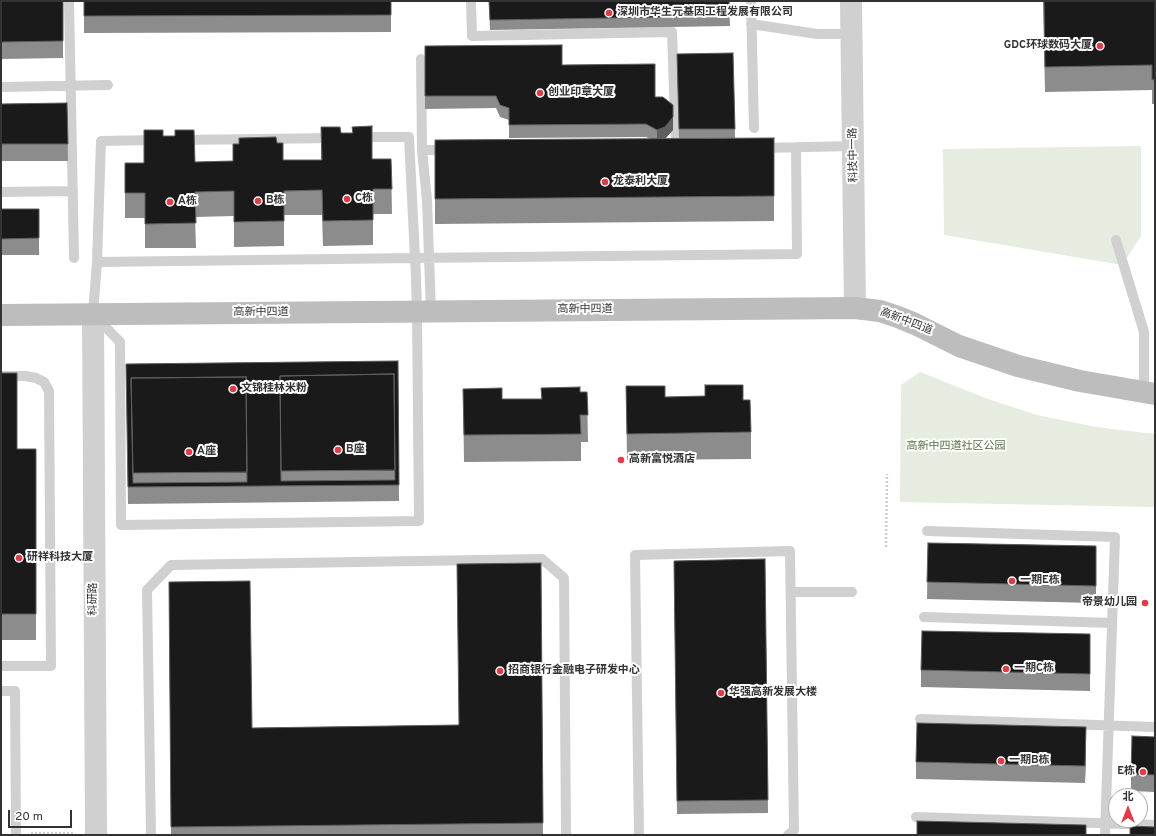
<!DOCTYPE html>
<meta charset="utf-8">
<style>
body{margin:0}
#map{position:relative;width:1156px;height:836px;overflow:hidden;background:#fff;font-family:Overpass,"Noto Sans SC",sans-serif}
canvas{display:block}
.frame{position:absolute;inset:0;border:2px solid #333;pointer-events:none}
.north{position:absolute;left:1108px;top:788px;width:40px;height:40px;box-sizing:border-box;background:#fff;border:1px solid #adadad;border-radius:50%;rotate:0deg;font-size:11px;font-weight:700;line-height:16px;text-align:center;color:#333}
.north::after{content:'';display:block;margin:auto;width:14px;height:18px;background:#e63946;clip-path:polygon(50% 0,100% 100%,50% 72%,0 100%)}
.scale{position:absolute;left:8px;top:810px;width:64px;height:18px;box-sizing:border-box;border:2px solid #333;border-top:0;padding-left:5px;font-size:12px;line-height:14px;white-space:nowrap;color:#333;-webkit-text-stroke:3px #fff;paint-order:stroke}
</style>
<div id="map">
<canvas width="1156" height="836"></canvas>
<div class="frame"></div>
<div class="north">北</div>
<div class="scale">20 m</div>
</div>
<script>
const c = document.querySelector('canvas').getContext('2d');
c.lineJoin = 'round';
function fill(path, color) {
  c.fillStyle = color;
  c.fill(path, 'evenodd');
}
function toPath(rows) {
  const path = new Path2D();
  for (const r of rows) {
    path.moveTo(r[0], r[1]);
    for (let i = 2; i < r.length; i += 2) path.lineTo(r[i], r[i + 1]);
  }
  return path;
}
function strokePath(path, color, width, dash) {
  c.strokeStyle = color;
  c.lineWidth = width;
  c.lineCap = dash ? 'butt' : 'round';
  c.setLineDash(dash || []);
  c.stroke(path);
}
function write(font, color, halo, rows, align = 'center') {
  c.font = font + ' Overpass,"Noto Sans SC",sans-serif';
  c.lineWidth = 4;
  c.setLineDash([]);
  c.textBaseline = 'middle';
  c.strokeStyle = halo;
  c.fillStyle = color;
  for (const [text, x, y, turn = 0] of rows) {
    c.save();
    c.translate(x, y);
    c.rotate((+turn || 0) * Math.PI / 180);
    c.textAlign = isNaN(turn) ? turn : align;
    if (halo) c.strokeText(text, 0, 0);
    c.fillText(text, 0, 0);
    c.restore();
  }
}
const green = toPath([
 [1141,146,1141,236,1122,265,944,235,943,149],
 [920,372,988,399,1037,415,1096,427,1155,434,1155,507,900,502,901,385]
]);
const path = toPath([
 [886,547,887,474],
 [31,833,74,833]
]);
const service = toPath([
 [69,1,74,258],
 [471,1,472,36,672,32,676,147],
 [751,1,754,128],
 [751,24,817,34,852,34],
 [421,59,422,150],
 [1,87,108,85],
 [359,137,409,137,415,258,416,277,417,312,419,521,121,525,120,342,93,314,97,262,415,258,797,254,796,147],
 [181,140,335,138],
 [760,148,854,146],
 [1,192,73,191],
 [1116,240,1144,332,1144,393],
 [97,262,101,141,157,140],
 [431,312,427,200,422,150,448,150],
 [1,376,25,376,36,378,44,382,49,391,51,666,1,666],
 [927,531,1115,537,1105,835],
 [791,592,852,592],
 [924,617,1112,623],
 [1,691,15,691,16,835],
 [920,719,1155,727],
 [916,817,1155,825],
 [151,835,147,590,171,565,542,559,564,578,566,835],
 [639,835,635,555,790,551,794,830,788,835]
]);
const tertiary = toPath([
 [851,1,855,308],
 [93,314,96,835]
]);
const secondary = toPath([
 [1,315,855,308,880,311,898,317,915,324,959,346,1018,366,1080,381,1155,394]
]);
const wall = toPath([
 [1,1,63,1,63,58,1,59],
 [84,1,391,1,391,32,84,33],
 [489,1,729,1,730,26,490,30],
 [1043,1,1155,1,1155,104,1152,104,1152,90,1045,92],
 [425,46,562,65,673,130,665,139,774,138,774,221,435,224,435,140,651,139,646,137,509,138,509,120,500,117,496,108,425,109],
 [733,53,735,138,679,138,677,54],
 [67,103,68,161,1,161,1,104],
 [321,127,341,133,352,133,352,127,372,159,391,159,392,214,373,214,373,245,323,246,322,215,284,215,284,246,234,247,234,216,195,217,196,248,145,248,145,218,125,218,125,188,163,136,195,162,233,161,233,144,277,143,283,160,321,160],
 [1,209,39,209,39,255,1,255],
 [398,361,399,501,128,504,126,364],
 [1,373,17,449,36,449,36,640,1,640],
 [705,385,743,400,751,432,751,459,627,460,626,386,665,397,705,396],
 [541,388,580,392,587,392,588,442,581,442,581,461,464,462,463,389,502,399,541,399],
 [928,543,1096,546,1096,603,927,599],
 [765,559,768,813,677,814,674,561],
 [541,563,543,835,171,835,169,582,252,728,458,725],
 [1090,634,1090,691,921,687,921,670],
 [1155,737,1155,792,1131,791,1131,774],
 [1086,743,1085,783,916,779,916,762]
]);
const shadedWall = toPath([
 [673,117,673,130,665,139,657,142,657,130],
 [1086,727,1086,743,1085,783,1085,766]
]);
const building = toPath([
 [1,1,63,1,63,41,1,42,1,1],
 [84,1,391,1,391,15,84,16,84,1],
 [489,1,729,1,730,16,490,20,489,1],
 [1044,1,1155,1,1155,79,1152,80,1152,65,1045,67,1044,1],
 [562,45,562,65,655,64,655,97,663,97,673,105,673,117,665,127,657,130,646,124,509,125,509,108,500,105,496,96,425,96,425,46,562,45],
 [733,53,735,129,679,129,677,54,733,53],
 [67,103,68,144,1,144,1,104,67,103],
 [372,126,372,159,391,159,392,189,373,189,373,220,323,221,322,190,284,191,284,221,234,222,234,191,195,192,196,223,145,224,145,193,125,193,125,163,144,163,144,130,163,130,163,136,175,136,175,130,194,130,195,162,233,161,233,144,239,144,239,138,276,137,277,143,283,143,283,160,322,160,321,127,340,127,341,133,353,133,352,127,372,126],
 [774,138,774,196,435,199,435,140,774,138],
 [1,209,39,209,39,238,1,239,1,209],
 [398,361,399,485,128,487,126,364,398,361],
 [394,374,395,480,281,481,280,376,394,374],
 [246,377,247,482,133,483,131,378,246,377],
 [1,373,17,373,17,449,36,449,36,614,1,614,1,373],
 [394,374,395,470,281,471,280,376,394,374],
 [246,377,247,472,133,473,131,378,246,377],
 [705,385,743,385,743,400,750,400,751,432,627,434,626,386,665,386,665,397,705,396,705,385],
 [580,387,580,392,587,392,588,415,580,415,581,434,464,435,463,389,502,388,502,399,542,399,541,388,580,387],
 [928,543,1096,546,1096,586,927,582,928,543],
 [765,559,768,800,677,801,674,561,765,559],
 [541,563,543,823,171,827,169,582,250,581,252,728,459,725,457,564,541,563],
 [922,631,1090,634,1090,674,921,670,922,631],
 [917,723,1086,727,1085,766,916,762,917,723],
 [1132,736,1155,737,1155,775,1131,774,1132,736],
 [917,821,1086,825,1086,835,917,835,917,821],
 [1130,826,1155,827,1155,835,1130,835,1130,826]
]);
const markers = [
 [609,13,4,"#e63946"],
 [1100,46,4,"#e63946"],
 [540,93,4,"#e63946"],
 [605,182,4,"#e63946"],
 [347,199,4,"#e63946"],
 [258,201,4,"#e63946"],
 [170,202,4,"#e63946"],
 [233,389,4,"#e63946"],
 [338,450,4,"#e63946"],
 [189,452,4,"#e63946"],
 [621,460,4,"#e63946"],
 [19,558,4,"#e63946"],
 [1012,581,4,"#e63946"],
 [1145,603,4,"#e63946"],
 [1006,669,4,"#e63946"],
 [500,671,4,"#e63946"],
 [721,693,4,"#e63946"],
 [1001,761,4,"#e63946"],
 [1143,772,4,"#e63946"]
];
const poiNames = [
 ["深圳市华生元基因工程发展有限公司",617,13],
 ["GDC环球数码大厦",1092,46,"right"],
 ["创业印章大厦",548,93],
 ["龙泰利大厦",613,182],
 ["C栋",355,199],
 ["B栋",266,201],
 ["A栋",178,202],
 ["文锦桂林米粉",241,389],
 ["B座",346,450],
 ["A座",197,452],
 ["高新富悦酒店",629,460],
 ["研祥科技大厦",27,558],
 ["一期E栋",1020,581],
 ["帝景幼儿园",1137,603,"right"],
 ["一期C栋",1014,669],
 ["招商银行金融电子研发中心",508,671],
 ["华强高新发展大楼",729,693],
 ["一期B栋",1009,761],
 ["E栋",1135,772,"right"]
];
const streetNames = [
 ["科技中一路",854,155,-91],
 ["高新中四道",585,310],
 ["高新中四道",261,313],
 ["高新中四道",906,322,21],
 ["科研路",94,599,-90]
];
const parkNames = [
 ["高新中四道社区公园",956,447]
];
fill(green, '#e6ecdf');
strokePath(path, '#cdcdcd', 2.5, [2, 2]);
strokePath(service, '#d0d0d0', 10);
strokePath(tertiary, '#d0d0d0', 22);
strokePath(secondary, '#bdbdbd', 22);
fill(wall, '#8c8c8c');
fill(shadedWall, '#5f5f5f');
fill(building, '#1a1a1a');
strokePath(building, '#5f5f5f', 1);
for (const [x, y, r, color] of markers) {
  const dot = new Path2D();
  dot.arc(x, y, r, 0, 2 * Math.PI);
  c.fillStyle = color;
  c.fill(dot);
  strokePath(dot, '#fff', 1.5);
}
write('bold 11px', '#333', '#fff', poiNames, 'left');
write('11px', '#333', '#fff', streetNames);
write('11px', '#56703f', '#fff', parkNames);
</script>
